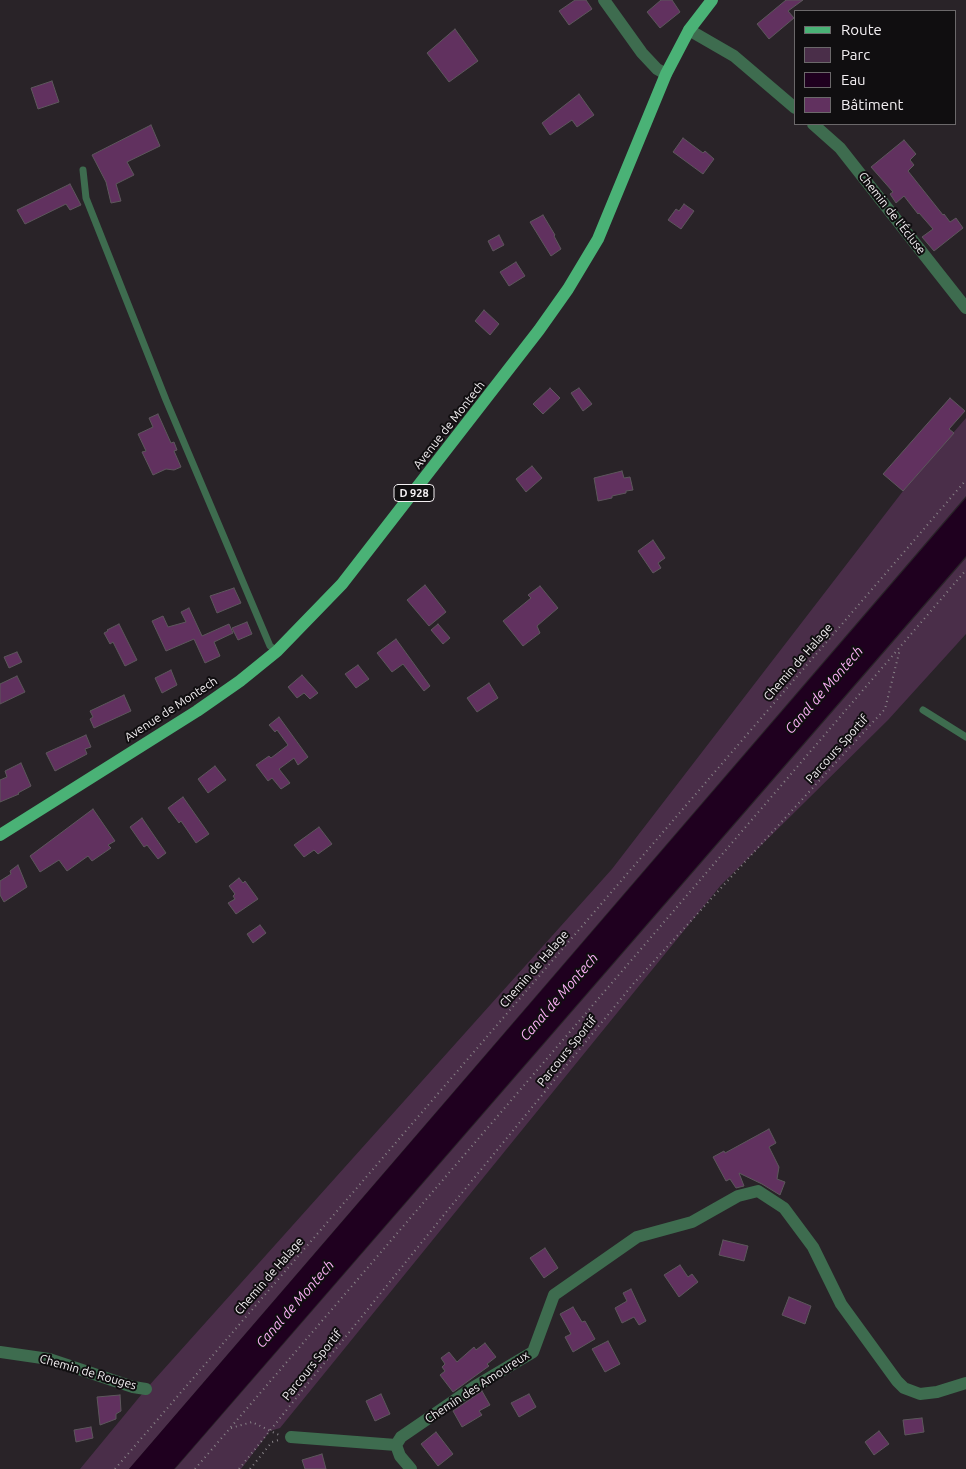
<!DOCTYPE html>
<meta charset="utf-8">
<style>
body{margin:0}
#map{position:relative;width:966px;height:1469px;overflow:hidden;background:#292328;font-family:Ubuntu,sans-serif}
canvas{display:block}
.legend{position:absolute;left:794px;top:10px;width:162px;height:115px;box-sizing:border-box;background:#100e10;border:1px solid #6b686a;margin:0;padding:6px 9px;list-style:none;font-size:15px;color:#f3eff2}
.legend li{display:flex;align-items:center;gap:10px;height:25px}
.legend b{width:25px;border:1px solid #6b686a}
</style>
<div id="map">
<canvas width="966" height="1469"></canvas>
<ul class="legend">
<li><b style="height:6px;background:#4ab276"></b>Route</li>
<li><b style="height:14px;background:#4a2e49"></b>Parc</li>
<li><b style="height:14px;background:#1f001f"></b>Eau</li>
<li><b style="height:14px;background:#61315f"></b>Bâtiment</li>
</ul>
</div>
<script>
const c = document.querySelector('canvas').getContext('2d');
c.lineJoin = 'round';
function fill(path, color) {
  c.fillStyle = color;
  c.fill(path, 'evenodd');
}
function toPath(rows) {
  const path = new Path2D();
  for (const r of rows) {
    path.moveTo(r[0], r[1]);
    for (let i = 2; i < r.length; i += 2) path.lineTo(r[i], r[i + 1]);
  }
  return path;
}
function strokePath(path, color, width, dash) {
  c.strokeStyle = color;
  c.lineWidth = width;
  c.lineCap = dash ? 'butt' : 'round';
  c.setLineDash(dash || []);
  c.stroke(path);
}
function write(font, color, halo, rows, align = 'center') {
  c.font = font + ' Ubuntu,sans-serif';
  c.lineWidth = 4;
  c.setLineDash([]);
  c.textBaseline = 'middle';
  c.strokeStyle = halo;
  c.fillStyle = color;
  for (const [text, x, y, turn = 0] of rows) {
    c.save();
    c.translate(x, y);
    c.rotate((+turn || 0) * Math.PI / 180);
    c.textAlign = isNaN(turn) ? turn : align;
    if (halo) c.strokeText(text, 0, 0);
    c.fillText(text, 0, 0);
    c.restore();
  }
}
const green = toPath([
 [966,418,966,496,129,1469,80,1469,146,1389,612,869,903,491],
 [966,558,966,634,888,720,721,885,280,1428,270,1431,241,1469,175,1469]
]);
const water = toPath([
 [966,498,966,556,174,1469,129,1469]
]);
const building = toPath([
 [575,0,586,0,592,9,569,25,559,11,575,0],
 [661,0,672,0,680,12,660,28,647,12,661,0],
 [786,0,803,0,788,11,794,18,769,39,757,24,786,0],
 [455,29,478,61,449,82,427,53,455,29],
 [52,81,59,102,38,109,31,88,52,81],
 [579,94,594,115,577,127,572,120,550,135,542,123,579,94],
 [151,125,160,146,127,162,134,175,116,184,121,201,111,203,106,182,92,155,151,125],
 [683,138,703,153,705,151,714,159,703,174,673,152,683,138],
 [904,140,916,154,910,160,914,165,908,171,943,215,944,214,950,222,956,218,963,228,934,251,922,237,933,229,919,213,918,214,904,196,896,203,890,194,893,192,871,167,904,140],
 [70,184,81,205,70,210,66,204,25,224,17,210,70,184],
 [684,204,694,211,681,229,668,220,676,209,679,211,684,204],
 [543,215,555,235,554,236,561,249,551,256,530,222,543,215],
 [499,235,504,245,493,251,488,241,499,235],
 [516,262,525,276,509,286,500,272,516,262],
 [484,310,499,324,490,335,475,321,484,310],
 [550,388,560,398,543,414,533,404,550,388],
 [579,388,592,404,583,411,571,393,579,388],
 [950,398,965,411,949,429,954,433,903,491,883,474,950,398],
 [158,414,171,443,174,442,177,450,174,451,181,467,174,470,166,469,153,475,142,452,146,451,138,434,153,427,149,418,158,414],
 [532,466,542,478,526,492,516,479,532,466],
 [622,471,624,478,630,477,633,490,626,491,626,493,612,496,612,498,598,501,594,478,622,471],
 [653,540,665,558,658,563,661,568,653,573,638,551,653,540],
 [425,585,446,612,429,626,407,600,425,585],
 [540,586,558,608,537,626,540,633,523,646,503,621,531,598,528,595,540,586],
 [234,588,241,603,217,613,210,596,234,588],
 [189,608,202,636,229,624,233,633,214,642,220,656,205,663,194,639,166,651,152,621,163,616,168,627,186,622,181,612,189,608],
 [247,622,252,634,238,640,232,628,247,622],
 [119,624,137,660,125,666,113,642,110,644,104,633,108,631,107,630,119,624],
 [438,624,450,638,443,644,431,630,438,624],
 [396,639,430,686,424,691,403,664,392,672,377,653,396,639],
 [17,652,22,662,9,668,4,657,17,652],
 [358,665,369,679,356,688,345,674,358,665],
 [171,670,177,685,162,693,155,678,171,670],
 [302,675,318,693,310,699,304,693,297,698,288,687,302,675],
 [17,676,25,692,0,704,0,684,17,676],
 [489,683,498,698,477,712,467,698,489,683],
 [124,695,131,711,94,728,90,719,93,717,90,711,124,695],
 [279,717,308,757,298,765,294,758,279,769,290,783,281,789,272,778,268,781,256,765,269,756,271,758,288,745,277,730,275,732,269,725,279,717],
 [86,735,91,747,85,749,87,754,55,771,46,753,86,735],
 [21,763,31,786,18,793,19,794,0,802,0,780,7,777,5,771,21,763],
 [215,766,226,780,208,793,198,779,215,766],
 [183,797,209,834,196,843,181,821,179,823,168,808,183,797],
 [93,809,115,841,108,845,111,848,92,861,88,856,67,871,59,860,40,872,30,856,93,809],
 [142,818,166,853,158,859,147,845,144,847,130,827,142,818],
 [319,827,332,844,318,854,314,850,304,857,294,845,319,827],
 [18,865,27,887,4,902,0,895,0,881,11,874,10,871,18,865],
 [239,878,243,883,245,881,258,899,236,914,228,903,235,899,233,896,235,894,229,886,239,878],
 [260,925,266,933,253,943,247,934,260,925],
 [769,1129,776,1143,769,1147,779,1167,777,1179,785,1182,780,1195,762,1184,739,1173,744,1186,736,1188,730,1179,726,1181,713,1157,724,1151,725,1153,769,1129],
 [723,1240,748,1246,744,1261,719,1255,723,1240],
 [545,1248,558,1268,544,1278,530,1258,545,1248],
 [680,1265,688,1277,692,1274,698,1282,679,1297,664,1275,680,1265],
 [631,1289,646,1321,639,1325,634,1317,622,1323,615,1308,627,1301,623,1293,631,1289],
 [789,1297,811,1306,805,1324,782,1315,789,1297],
 [573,1307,582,1322,585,1321,595,1339,573,1352,565,1337,571,1334,560,1314,573,1307],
 [608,1341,620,1364,605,1372,592,1349,608,1341],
 [485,1343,496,1357,487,1364,489,1366,453,1392,440,1375,445,1371,442,1367,445,1364,441,1358,449,1352,457,1362,474,1347,476,1350,485,1343],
 [482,1391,490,1405,479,1411,482,1415,462,1427,453,1411,482,1391],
 [381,1394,390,1414,375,1421,366,1401,381,1394],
 [529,1394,536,1407,519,1417,511,1403,529,1394],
 [120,1395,121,1411,116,1414,116,1419,100,1425,97,1397,120,1395],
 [922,1418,924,1432,905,1435,903,1420,922,1418],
 [91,1427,93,1438,76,1442,74,1430,91,1427],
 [879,1431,889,1444,874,1455,865,1442,879,1431],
 [436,1432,453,1454,438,1466,421,1444,436,1432],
 [322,1454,326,1469,305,1469,302,1460,322,1454]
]);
const path = toPath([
 [231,1428,252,1422,279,1435],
 [115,1469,966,480],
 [195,1469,966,570],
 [239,1469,443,1216,634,983,885,709,900,649],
 [250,1469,272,1442,279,1440]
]);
const lane = toPath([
 [83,170,86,198,166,400,270,646,277,651],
 [923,710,966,737]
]);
const street = toPath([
 [604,0,642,53,657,69,666,74],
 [689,30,734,56,795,108],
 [813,124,840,148,966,308],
 [0,1352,49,1359,133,1387,146,1389],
 [291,1437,396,1445,400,1456,411,1469],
 [396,1445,401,1437,474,1387,533,1352,554,1295,637,1237,692,1222,738,1196,758,1191,784,1208,813,1247,841,1304,897,1381,904,1388,920,1394,937,1392,966,1383]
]);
const primary = toPath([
 [0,835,197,711,240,681,277,651,342,584,539,330,568,289,598,239,666,74,689,30,712,0]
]);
const shields = [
 [414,493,40]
];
const shieldNames = [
 ["D 928",414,493]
];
const streetNames = [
 ["Chemin de l'Écluse",892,213,52],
 ["Avenue de Montech",449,425,-52],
 ["Chemin de Halage",798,662,-49],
 ["Avenue de Montech",171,709,-33],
 ["Parcours Sportif",837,749,-48],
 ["Chemin de Halage",534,969,-49],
 ["Parcours Sportif",567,1051,-51],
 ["Chemin de Halage",269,1276,-49],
 ["Parcours Sportif",312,1365,-51],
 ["Chemin de Rouges",88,1372,16],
 ["Chemin des Amoureux",477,1387,-33]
];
const waterNames = [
 ["Canal de Montech",824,690,-49],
 ["Canal de Montech",559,997,-49],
 ["Canal de Montech",295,1304,-49]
];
fill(green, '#4a2e49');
fill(water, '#1f001f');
fill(building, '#61315f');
strokePath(building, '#5d575c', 1);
strokePath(path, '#898488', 2, [1, 4]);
strokePath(lane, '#3e6c4f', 7);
strokePath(street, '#3e6c4f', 12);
strokePath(primary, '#4ab276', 12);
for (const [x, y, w] of shields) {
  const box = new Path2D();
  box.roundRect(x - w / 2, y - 8.5, w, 17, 4);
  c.fillStyle = '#100e10';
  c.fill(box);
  strokePath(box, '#f3eff2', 1);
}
write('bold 11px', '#f3eff2', null, shieldNames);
write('12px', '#f3eff2', '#100e10', streetNames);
write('italic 14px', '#fcb1f7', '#100e10', waterNames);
</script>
